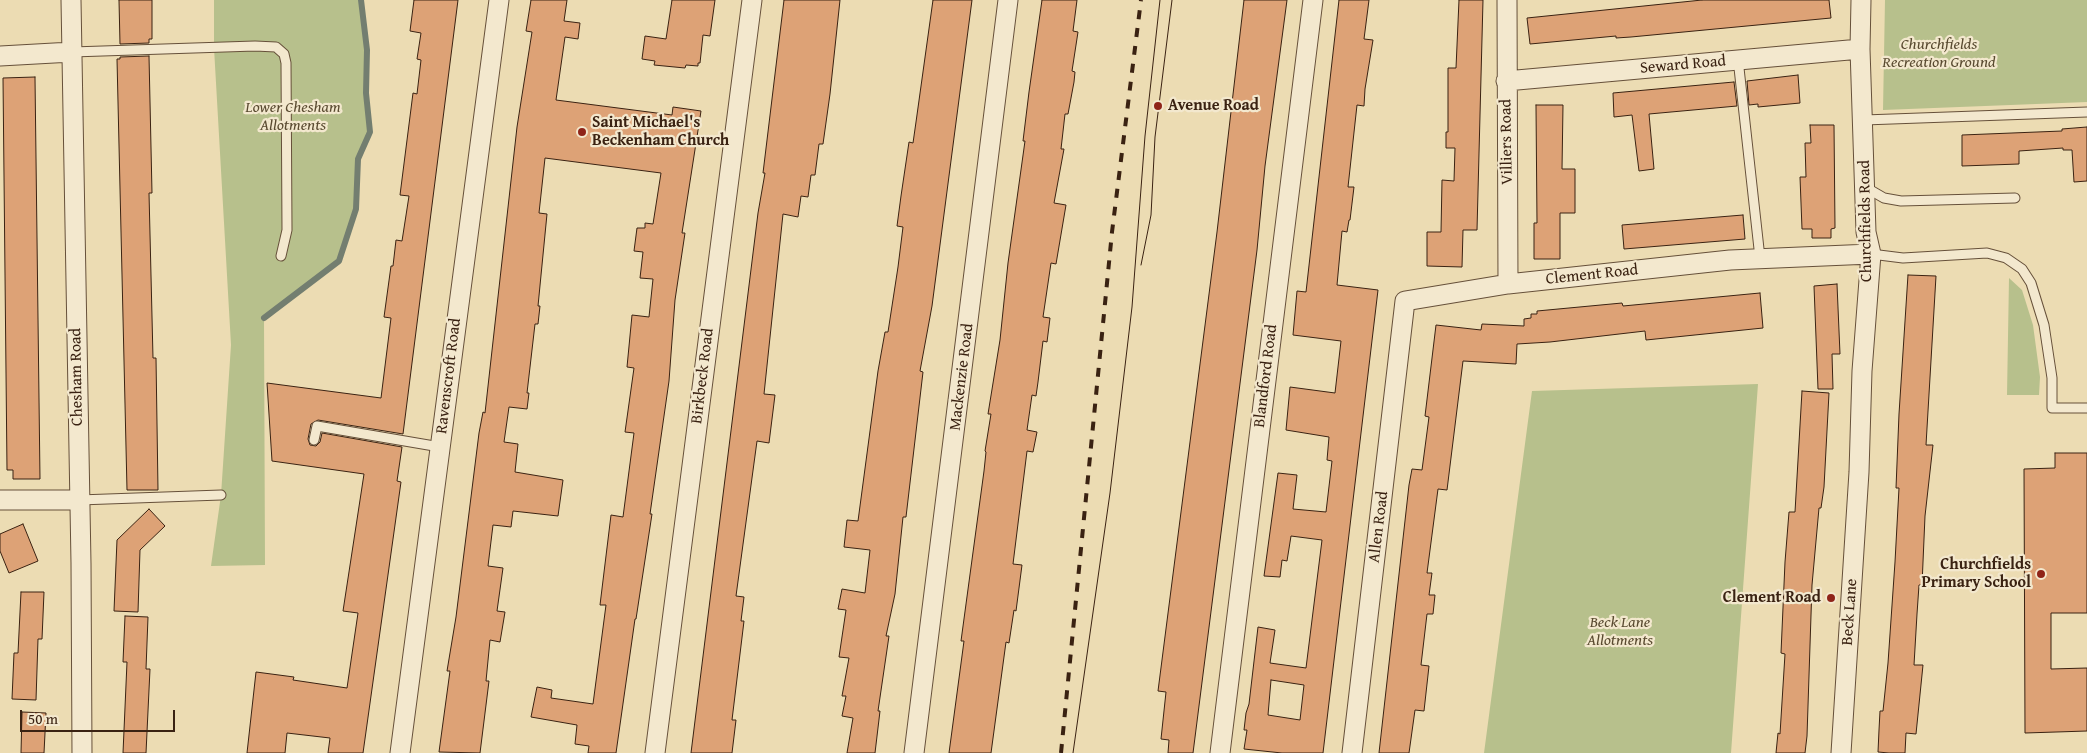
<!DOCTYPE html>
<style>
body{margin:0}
#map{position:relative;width:2087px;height:753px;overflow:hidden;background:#ecdcb3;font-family:"Gentium Book Plus",serif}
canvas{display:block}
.scale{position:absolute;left:20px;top:710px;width:155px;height:22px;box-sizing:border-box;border:2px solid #3a2212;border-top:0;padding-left:6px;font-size:15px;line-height:18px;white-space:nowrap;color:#3a2212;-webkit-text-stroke:4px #f3e8ce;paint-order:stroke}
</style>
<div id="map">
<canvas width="2087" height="753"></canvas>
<div class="scale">50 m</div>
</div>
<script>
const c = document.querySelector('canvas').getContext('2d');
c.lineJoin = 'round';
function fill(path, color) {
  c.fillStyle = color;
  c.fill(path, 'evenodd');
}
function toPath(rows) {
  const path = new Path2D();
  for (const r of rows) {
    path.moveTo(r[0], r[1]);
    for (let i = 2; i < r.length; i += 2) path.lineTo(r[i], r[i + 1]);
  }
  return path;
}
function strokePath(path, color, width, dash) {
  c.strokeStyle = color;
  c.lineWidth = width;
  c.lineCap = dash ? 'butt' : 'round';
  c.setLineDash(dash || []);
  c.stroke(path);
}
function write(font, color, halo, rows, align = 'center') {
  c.font = font + ' "Gentium Book Plus",serif';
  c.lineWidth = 4.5;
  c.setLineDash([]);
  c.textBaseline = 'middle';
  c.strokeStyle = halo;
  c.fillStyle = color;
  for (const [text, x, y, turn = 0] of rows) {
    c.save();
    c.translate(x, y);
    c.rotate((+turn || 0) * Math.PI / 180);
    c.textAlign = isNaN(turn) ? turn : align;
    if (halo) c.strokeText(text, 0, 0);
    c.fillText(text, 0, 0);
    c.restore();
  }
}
const green = toPath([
 [214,0,361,0,367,50,366,93,370,132,358,159,356,209,339,261,264,318,265,565,211,566,221,495,231,345,214,48],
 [1885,0,2087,0,2087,102,1883,110],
 [2009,278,2022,290,2033,325,2040,377,2039,395,2007,395],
 [1758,384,1731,753,1484,753,1532,391]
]);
const stream = toPath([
 [264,318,339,261,356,209,358,159,370,132,366,93,367,50,361,0]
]);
const building = toPath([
 [119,0,152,0,152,39,149,39,149,43,120,44,119,0],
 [414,0,458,0,403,434,318,420,311,424,308,439,310,445,316,446,320,442,322,433,402,447,397,481,401,482,363,753,328,753,330,738,287,733,285,753,247,753,256,672,294,677,293,680,347,688,358,613,343,611,364,474,272,461,267,383,381,398,391,318,384,317,391,266,393,266,396,240,402,241,409,196,400,195,413,93,417,94,421,60,417,59,421,33,410,31,414,0],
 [531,0,567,0,564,21,580,23,578,39,565,37,556,100,672,115,673,107,701,111,682,233,685,233,675,300,669,381,650,514,652,514,636,619,635,619,616,753,588,753,589,746,575,744,577,725,531,717,537,687,552,690,551,698,593,704,606,605,600,605,611,515,623,517,634,433,625,432,634,368,627,367,632,315,649,317,653,279,640,278,643,252,634,251,637,228,645,228,645,223,653,224,661,173,545,158,539,213,547,214,538,306,540,306,538,324,535,324,527,393,529,393,527,409,509,407,504,442,518,444,515,472,563,480,558,516,513,511,511,527,493,525,488,566,503,568,497,611,505,612,500,642,490,640,486,681,489,681,480,753,439,752,450,671,447,671,456,617,479,433,483,412,485,413,517,127,532,32,526,31,531,0],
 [672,0,715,0,710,36,703,35,700,63,698,63,698,66,686,65,685,68,654,65,655,61,642,59,645,36,666,39,672,0],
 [784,0,840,0,830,94,823,144,819,144,815,175,811,175,808,197,801,196,798,217,783,214,764,394,775,395,769,443,757,441,736,596,744,597,741,621,744,621,732,720,736,720,732,753,691,753,758,213,765,173,763,173,784,0],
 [933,0,972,0,932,306,920,371,923,372,906,517,903,517,895,594,886,636,889,636,878,711,880,711,875,753,847,753,853,718,842,716,846,696,842,696,849,658,839,657,846,610,838,609,842,589,865,593,870,550,844,547,847,520,858,521,878,371,885,332,888,332,898,267,903,227,897,226,901,196,909,142,913,143,916,122,933,0],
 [1042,0,1077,0,1073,31,1078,32,1072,71,1075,72,1074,82,1068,114,1065,114,1061,149,1064,149,1054,203,1066,205,1056,264,1051,263,1043,317,1050,318,1047,342,1043,341,1038,382,1036,396,1032,395,1027,430,1037,432,1033,452,1027,451,1013,564,1022,565,1016,611,1014,610,1009,643,1006,642,991,753,949,753,964,641,961,641,984,471,986,452,985,451,991,414,988,414,1000,340,1008,263,1025,141,1023,141,1029,92,1042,0],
 [1244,0,1287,0,1265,166,1257,250,1193,753,1168,753,1169,740,1161,739,1166,692,1158,691,1217,232,1244,0],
 [1339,0,1369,0,1364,39,1373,40,1365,89,1364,106,1357,105,1348,187,1354,187,1350,220,1349,220,1347,232,1342,231,1337,285,1378,290,1323,753,1282,753,1244,749,1247,730,1244,730,1246,713,1249,704,1258,627,1275,630,1270,663,1306,668,1322,540,1291,536,1287,561,1282,560,1280,577,1264,576,1278,473,1297,475,1293,509,1326,512,1332,461,1327,460,1329,437,1286,430,1290,387,1335,393,1341,341,1293,335,1297,291,1306,292,1339,0],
 [1271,680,1304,685,1300,720,1268,715,1271,680],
 [1459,0,1483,0,1477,230,1463,230,1462,267,1427,266,1427,232,1441,232,1442,180,1454,181,1455,148,1446,148,1446,132,1448,132,1448,68,1456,68,1459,0],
 [1702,0,1829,0,1831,18,1631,37,1616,38,1616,36,1530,44,1527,18,1702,0],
 [149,56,152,193,149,193,153,358,156,358,158,490,127,490,117,59,120,59,120,57,149,56],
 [1798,75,1800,103,1758,107,1758,104,1749,105,1747,81,1798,75],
 [35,77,40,479,13,479,13,470,7,470,3,78,35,77],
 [1734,82,1737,106,1649,114,1654,169,1639,171,1632,115,1614,117,1613,93,1734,82],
 [1536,105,1563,105,1562,169,1575,169,1575,213,1560,213,1560,259,1534,259,1534,223,1537,223,1536,105],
 [1810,125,1834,125,1835,228,1831,229,1831,238,1812,238,1812,229,1802,229,1800,177,1806,177,1805,143,1811,143,1810,125],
 [2087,127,2087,181,2074,182,2072,150,2063,150,2063,148,2019,151,2019,164,1962,166,1962,135,2062,131,2062,129,2087,127],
 [1743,215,1745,239,1624,249,1622,225,1743,215],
 [1908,275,1936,276,1926,445,1933,445,1925,516,1922,585,1919,585,1917,614,1914,665,1923,665,1916,734,1906,733,1905,753,1889,753,1878,752,1879,730,1880,711,1883,711,1888,663,1895,562,1899,488,1896,488,1899,414,1908,275],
 [1837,284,1840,354,1832,354,1833,389,1818,389,1814,286,1837,284],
 [1760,293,1763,328,1646,340,1645,331,1550,342,1517,344,1516,364,1463,361,1447,490,1438,489,1427,573,1432,573,1429,595,1435,595,1433,614,1427,614,1421,665,1429,666,1424,711,1415,710,1409,753,1379,753,1409,485,1412,469,1422,470,1429,417,1425,416,1436,325,1481,330,1482,324,1524,326,1524,319,1531,318,1531,314,1537,314,1537,311,1622,303,1623,306,1760,293],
 [1802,391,1829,393,1824,487,1821,508,1819,508,1812,585,1807,736,1805,753,1776,753,1778,733,1780,734,1785,654,1781,653,1785,562,1789,512,1795,512,1802,391],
 [2055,453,2087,453,2087,613,2051,613,2051,669,2087,668,2087,731,2025,733,2024,469,2055,468,2055,453],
 [149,509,165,526,140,550,138,612,114,611,117,540,149,509],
 [23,524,38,561,9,573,0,551,0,534,23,524],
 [21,592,44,592,42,639,38,639,36,700,12,699,14,653,18,653,21,592],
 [125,616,148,617,146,669,150,669,146,753,123,753,127,662,123,662,125,616],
 [22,712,46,713,44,753,21,753,22,712]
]);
const lane = toPath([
 [72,52,255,46,276,47,284,54,286,63,287,230,281,256],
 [1738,59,1760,258],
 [1864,120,2087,112],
 [1865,187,1884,198,1901,201,2015,198],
 [1871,254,1903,258,1987,253,2006,258,2022,269,2031,283,2044,325,2052,378,2052,408,2087,408],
 [314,440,317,426,440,447],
 [79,500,221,495]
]);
const street = toPath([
 [71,0,81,563,82,753],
 [1507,0,1508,284],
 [0,56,72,52],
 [1506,81,1860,49],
 [0,500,79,500],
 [400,753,499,0],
 [655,753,752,0],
 [914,753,1008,0],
 [1220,753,1313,0],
 [1352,753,1405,301,1508,284,1730,260,1871,254],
 [1841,753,1859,472,1862,371,1871,254,1866,232,1860,49,1861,0]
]);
const tram = toPath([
 [1141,265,1151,215,1155,137,1172,0],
 [1073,753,1110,493,1132,307,1145,136,1160,0]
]);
const rail = toPath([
 [1061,753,1112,232,1141,0]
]);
const markers = [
 [1158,106,5,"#8f2418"],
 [582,132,5,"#8f2418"],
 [2041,574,5,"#8f2418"],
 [1831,598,5,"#8f2418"]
];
const parkNames = [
 ["Churchfields",1939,45],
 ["Recreation Ground",1939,63],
 ["Lower Chesham",293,108],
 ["Allotments",293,126],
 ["Beck Lane",1620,623],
 ["Allotments",1620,641]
];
const streetNames = [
 ["Seward Road",1683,65,-5],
 ["Villiers Road",1507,142,-91],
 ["Churchfields Road",1866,221,-91],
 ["Clement Road",1592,275,-6],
 ["Ravenscroft Road",449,376,-83],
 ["Birkbeck Road",703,376,-83],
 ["Blandford Road",1266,376,-83],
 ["Chesham Road",77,377,-91],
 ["Mackenzie Road",962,377,-83],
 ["Allen Road",1379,527,-83],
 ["Beck Lane",1850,612,-86]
];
const poiNames = [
 ["Avenue Road",1168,106],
 ["Saint Michael's",592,123],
 ["Beckenham Church",592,141],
 ["Churchfields",2031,565,"right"],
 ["Primary School",2031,583,"right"],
 ["Clement Road",1821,598,"right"]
];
fill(green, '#b7c08c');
strokePath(stream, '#737e70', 6);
fill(building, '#dda276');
strokePath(building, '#3a2212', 1);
strokePath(lane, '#66503a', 11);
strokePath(street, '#66503a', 21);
strokePath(lane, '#f3e8ce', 9);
strokePath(street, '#f3e8ce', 19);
strokePath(tram, '#3a2212', 1);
strokePath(rail, '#3a2212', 4, [9, 9]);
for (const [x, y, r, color] of markers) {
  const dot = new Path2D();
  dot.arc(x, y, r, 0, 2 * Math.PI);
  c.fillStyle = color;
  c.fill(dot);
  strokePath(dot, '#f3e8ce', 2);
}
write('italic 16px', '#594a30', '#f3e8ce', parkNames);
write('16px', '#3a2212', '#f3e8ce', streetNames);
write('bold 16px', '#3a2212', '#f3e8ce', poiNames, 'left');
</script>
